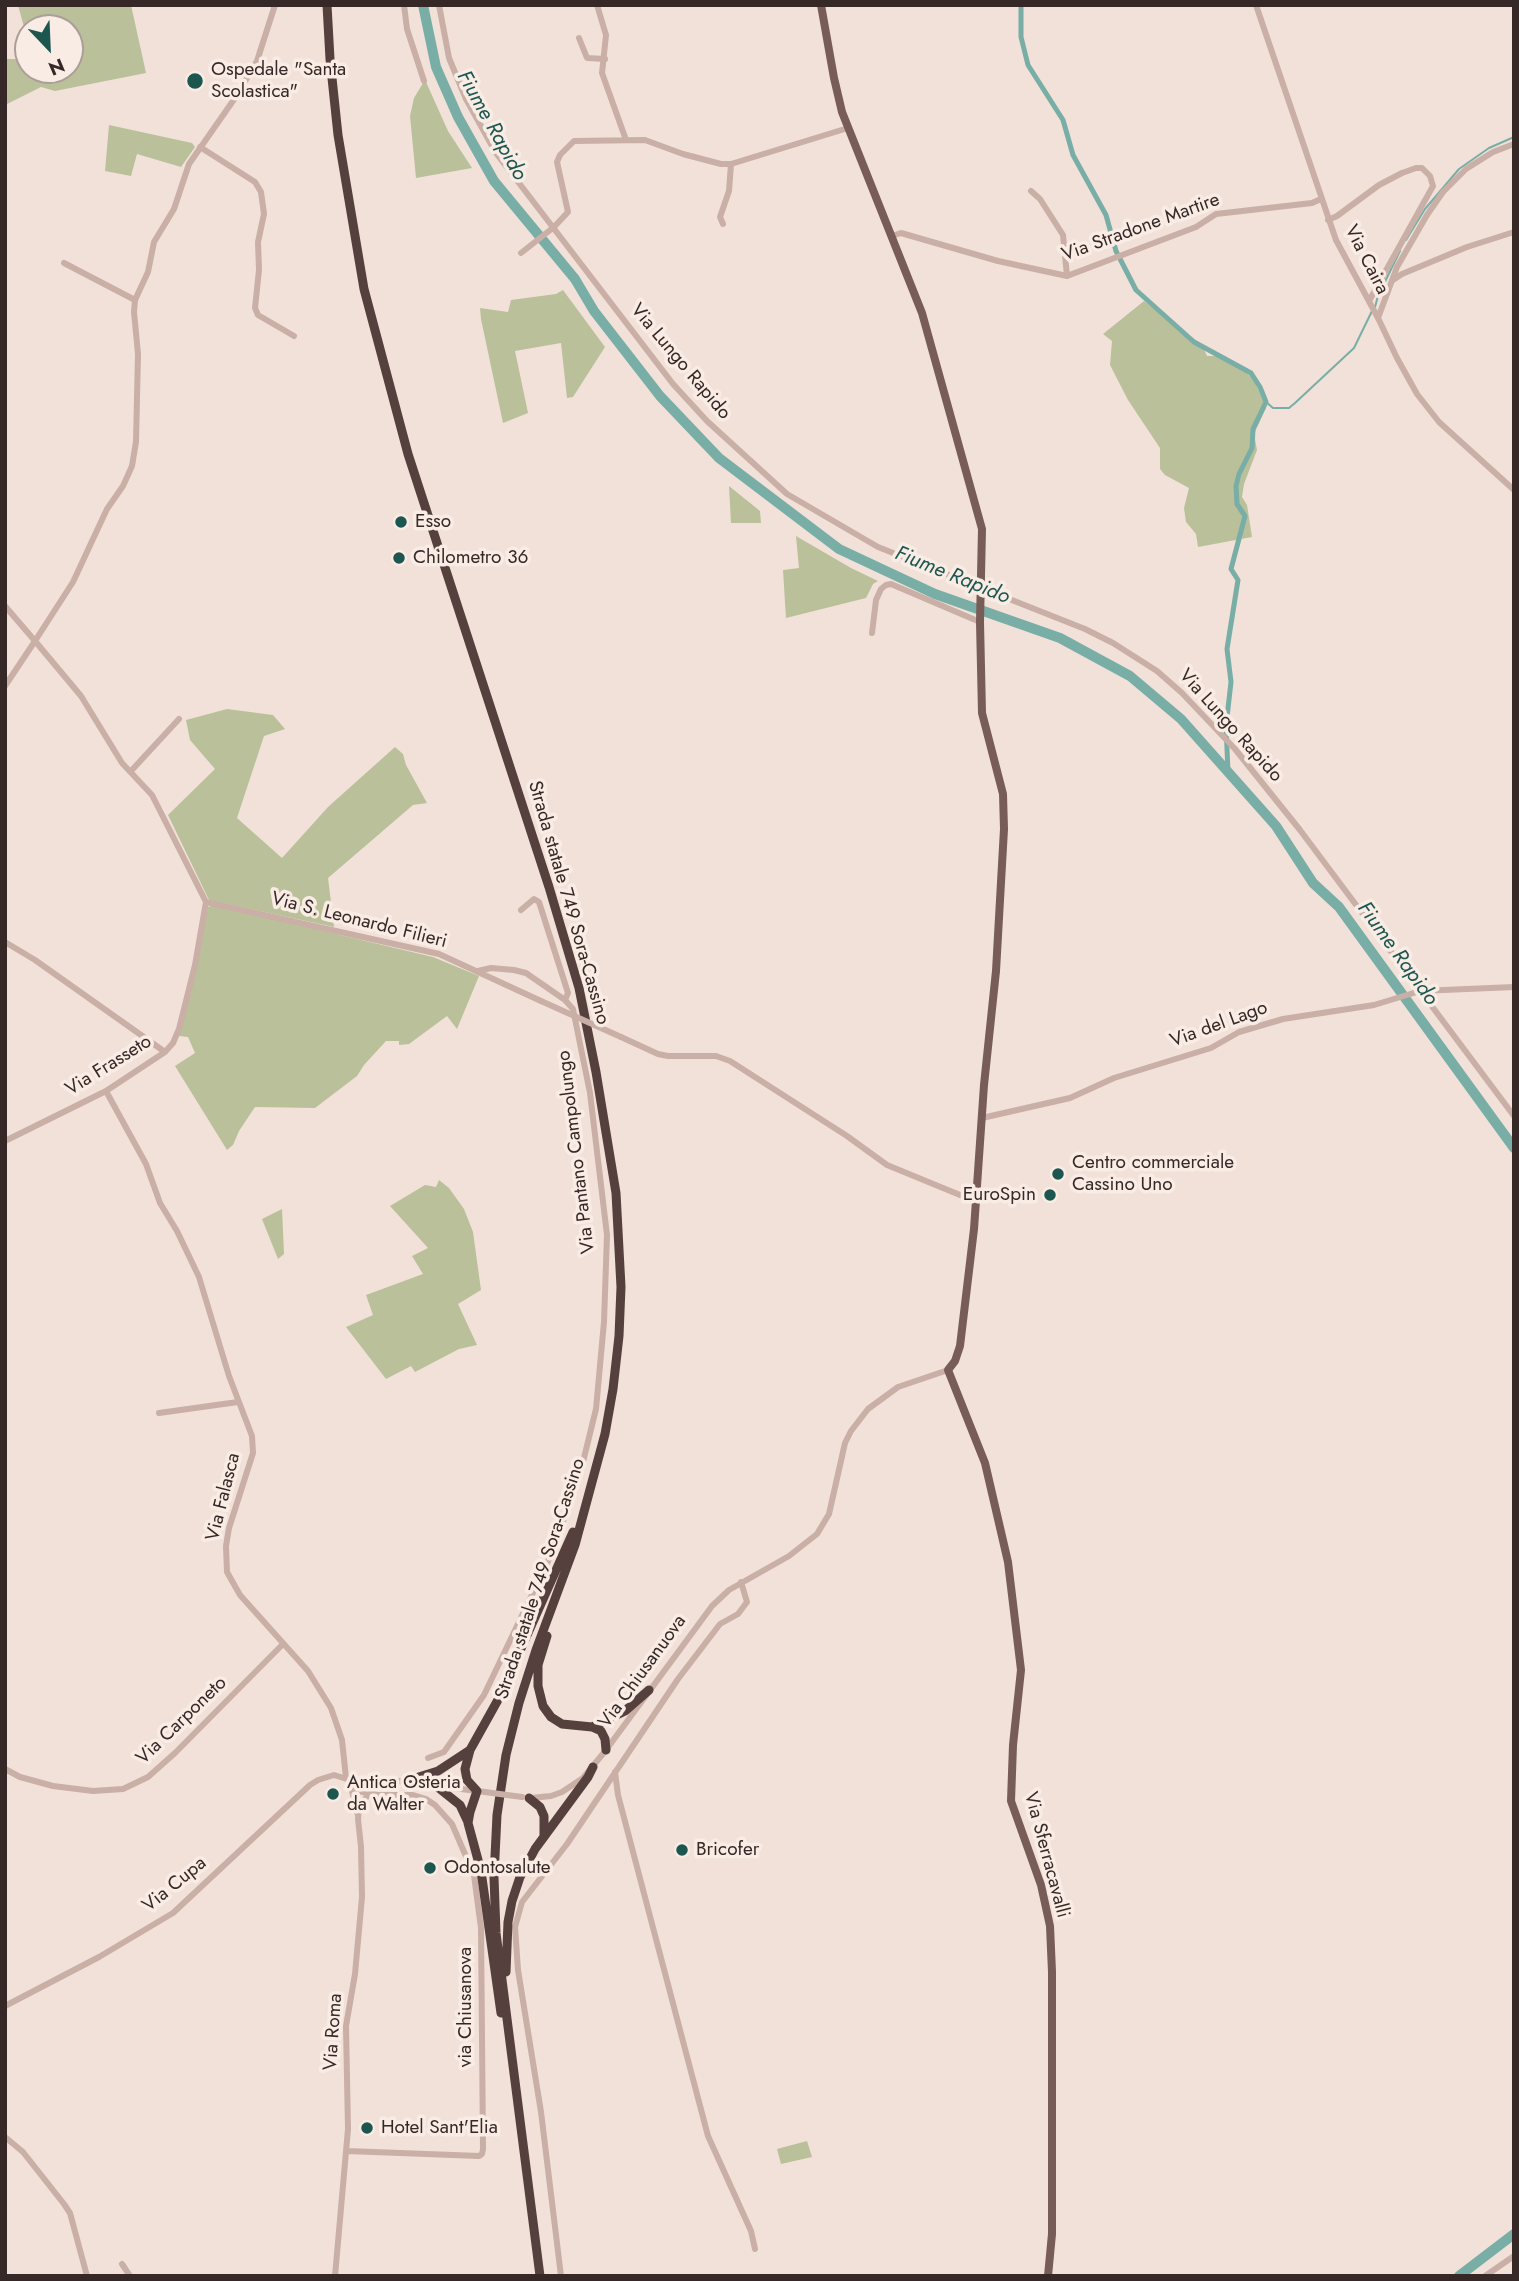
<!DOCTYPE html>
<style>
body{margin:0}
#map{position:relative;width:1519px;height:2281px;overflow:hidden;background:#f1e1d9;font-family:Jost,sans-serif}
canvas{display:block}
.frame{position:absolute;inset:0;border:7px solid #352826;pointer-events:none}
.north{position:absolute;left:14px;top:14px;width:70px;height:70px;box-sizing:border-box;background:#f9ece5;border:2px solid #ab9e99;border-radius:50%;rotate:157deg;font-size:19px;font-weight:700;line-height:28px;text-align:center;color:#352826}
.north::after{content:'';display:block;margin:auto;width:24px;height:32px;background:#1c564f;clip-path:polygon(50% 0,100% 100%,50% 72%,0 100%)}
</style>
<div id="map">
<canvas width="1519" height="2281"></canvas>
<div class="frame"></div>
<div class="north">N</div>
</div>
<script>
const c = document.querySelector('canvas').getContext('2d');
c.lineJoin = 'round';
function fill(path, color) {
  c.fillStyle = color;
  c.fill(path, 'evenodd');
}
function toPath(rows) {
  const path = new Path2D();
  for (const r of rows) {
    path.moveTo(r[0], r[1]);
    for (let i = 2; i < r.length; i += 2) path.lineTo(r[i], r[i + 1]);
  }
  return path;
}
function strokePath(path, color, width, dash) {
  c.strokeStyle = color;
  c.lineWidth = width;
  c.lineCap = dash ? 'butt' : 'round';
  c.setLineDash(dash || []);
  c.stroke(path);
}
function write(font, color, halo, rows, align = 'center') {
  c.font = font + ' Jost,sans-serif';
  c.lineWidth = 7;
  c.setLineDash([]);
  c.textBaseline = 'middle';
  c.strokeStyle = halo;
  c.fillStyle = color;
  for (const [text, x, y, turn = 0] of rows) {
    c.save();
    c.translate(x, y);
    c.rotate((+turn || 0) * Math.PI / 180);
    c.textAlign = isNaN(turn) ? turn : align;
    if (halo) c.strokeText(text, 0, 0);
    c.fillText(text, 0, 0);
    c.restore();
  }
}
const green = toPath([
 [18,5,131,5,146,73,55,91,41,87,5,105,5,59,28,59,28,70,70,70,70,28,28,28,28,42],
 [426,82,448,131,472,168,416,178,410,116,414,98,423,83],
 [109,125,192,143,195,147,181,167,137,154,131,176,105,171],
 [563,290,605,347,573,397,567,398,561,343,515,351,528,413,503,423,481,319,480,308,508,312,511,300,556,294],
 [1144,301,1202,345,1207,356,1225,356,1254,379,1266,408,1254,434,1257,450,1244,484,1242,497,1247,505,1252,537,1198,547,1196,534,1186,522,1184,508,1189,488,1165,475,1160,469,1160,448,1128,400,1110,365,1112,341,1103,334],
 [729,486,760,511,761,523,731,523],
 [796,536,851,568,878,581,873,584,866,598,786,618,783,570,799,568],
 [227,709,273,715,285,729,264,736,237,818,282,858,328,807,395,747,403,754,406,765,427,803,413,805,328,878,334,927,209,900,168,815,215,769,190,740,186,720],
 [214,905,433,957,479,976,457,1029,447,1016,409,1044,399,1045,399,1041,386,1041,364,1065,357,1076,315,1108,255,1107,239,1131,233,1145,227,1150,175,1066,195,1053,188,1037,179,1036,208,907],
 [439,1180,449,1188,464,1209,473,1232,481,1290,458,1304,477,1345,459,1349,415,1372,411,1366,386,1379,346,1327,373,1315,366,1295,423,1274,412,1256,428,1248,390,1206,425,1185,436,1187],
 [282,1209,284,1254,278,1259,262,1219],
 [807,2141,812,2157,781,2164,777,2149]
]);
const stream = toPath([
 [1406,240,1425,209,1459,169,1489,148,1514,137],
 [1375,307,1378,296,1400,251],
 [1266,402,1273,408,1289,408,1295,403,1354,348,1372,311]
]);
const canal = toPath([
 [1021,5,1021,37,1028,65,1063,120,1073,155,1106,215,1116,251,1136,290,1194,342,1251,373,1260,387,1266,402,1253,429,1252,448,1239,474,1236,486,1237,504,1245,516,1231,569,1238,580,1227,649,1231,682,1226,726,1228,772]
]);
const river = toPath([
 [423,5,436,67,458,117,494,181,575,279,594,311,660,396,719,458,839,549,935,594,1060,638,1130,676,1181,719,1276,826,1313,883,1339,907,1514,1148],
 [1459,2276,1514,2234]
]);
const minor = toPath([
 [275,5,257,61,235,98,189,164,174,209,154,242,148,272,135,300,134,312,138,354,136,442,132,466,123,486,107,509,73,582,35,641,81,696,122,763,152,795,206,902,439,954,541,1001],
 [404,5,407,29,424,81],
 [439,5,449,58,466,99,496,153,673,384,707,421,787,494,878,547,1085,629,1113,643,1157,671,1182,693,1235,749,1300,830,1514,1116],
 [597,5,606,35,602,73,626,140],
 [1256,5,1336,240,1378,318,1397,358,1417,394,1439,422,1514,490],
 [579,38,587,58,605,59],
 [200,147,255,182,261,192,264,214,258,242,259,270,255,308,258,315,294,336],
 [1031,191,1040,199,1063,235,1067,276],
 [1328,220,1337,216,1379,185,1402,173,1416,168,1422,168,1430,176,1433,186,1369,301],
 [723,224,720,217,729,191,731,164],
 [892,236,901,233,998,261,1067,276,1196,227,1216,214,1312,203,1321,199],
 [521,253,554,227,568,212,557,162,560,155,574,141,645,140,683,154,721,164,731,164,848,128],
 [64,263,135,300],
 [1393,280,1402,274,1467,247,1514,232],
 [1378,318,1397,267,1427,215,1443,192,1466,169,1493,152,1514,144],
 [5,606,35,641,5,686],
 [872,633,876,600,881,589,886,585,891,584,980,622],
 [131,771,179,719],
 [521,910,534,899,539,902,568,993,565,1000],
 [5,942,35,960,165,1052],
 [621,1037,658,1054,668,1056,716,1056,730,1061,847,1136,887,1165,960,1195,977,1196],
 [106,1091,146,1164,160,1203,177,1231,199,1277,229,1376,252,1436,253,1453,229,1528,226,1546,227,1572,240,1595,308,1671,331,1708,342,1740,346,1778],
 [982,1118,1070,1098,1114,1078,1211,1048,1239,1032,1283,1019,1374,1005,1420,991,1514,987],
 [5,1141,106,1091,165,1052,173,1043,179,1029,195,965,206,902],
 [159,1413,238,1402],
 [428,1758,444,1752,484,1695,551,1555,581,1470,596,1409,604,1322,607,1235,590,1093,573,1009,565,1000,526,973,514,970,491,968,478,971],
 [5,1769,20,1777,53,1786,93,1791,123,1789,148,1777,175,1753,283,1644],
 [615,1772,618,1795,708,2136,751,2231,755,2249],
 [350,1782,357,1813],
 [531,1798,551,1796,562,1792,583,1778,606,1750,712,1606,729,1590,789,1556,817,1534,829,1514,845,1443,851,1431,868,1409,898,1387,948,1370],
 [5,2006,99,1957,173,1913,310,1785,318,1780,334,1775,366,1785,382,1784],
 [5,2137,23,2152,64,2204,70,2213,87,2276],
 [347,2151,479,2156,482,2154,483,2149,481,1928,474,1875,452,1824,435,1805,426,1799,413,1795,378,1795,358,1791,350,1780],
 [122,2264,130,2276],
 [335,2276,348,2129,346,2026,355,1974,362,1897,361,1847,358,1819,359,1808,369,1793,384,1783,398,1781,485,1792],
 [561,2276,541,2112,518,1970,515,1927,522,1902,567,1844,678,1679,720,1624,738,1614,747,1602,741,1582],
 [1485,2276,1514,2256]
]);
const major = toPath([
 [821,5,834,78,842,112,922,313,982,529,980,622,982,713,1003,794,1004,829,996,971,984,1085,974,1229,960,1346,955,1361,948,1370,985,1463,1008,1562,1021,1670,1013,1745,1011,1801,1041,1885,1050,1926,1052,1972,1052,2234,1048,2276]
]);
const highway = toPath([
 [327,5,330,59,338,135,364,289,408,454,549,887,579,988,596,1072,616,1193,621,1287,619,1336,613,1389,605,1434,575,1545,536,1650,519,1703,506,1755,497,1815,494,1877,496,1933,540,2276],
 [547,1636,538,1665,538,1686,543,1706,551,1717,562,1724,592,1727,601,1731,605,1739,606,1750],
 [592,1727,625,1711,649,1690],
 [406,1781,438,1771,470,1750],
 [435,1785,460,1805,468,1822],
 [529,1798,540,1807,544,1816,544,1835],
 [506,1972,508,1922,512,1901,520,1877,535,1849,588,1777,593,1767],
 [501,2013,481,1871,468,1823,470,1812,477,1791,467,1780,465,1769,470,1750,499,1698,573,1532]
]);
const minorBridge = toPath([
 [541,1001,621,1037],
 [485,1792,522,1797]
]);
const markers = [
 [195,81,9,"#1c564f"],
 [401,522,7,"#1c564f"],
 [399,558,7,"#1c564f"],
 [1058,1174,7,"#1c564f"],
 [1050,1195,7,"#1c564f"],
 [333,1794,7,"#1c564f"],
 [682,1850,7,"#1c564f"],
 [430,1868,7,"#1c564f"],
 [367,2128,7,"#1c564f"]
];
const poiNames = [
 ["Ospedale \"Santa",211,70],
 ["Scolastica\"",211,92],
 ["Esso",415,522],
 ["Chilometro 36",413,558],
 ["Centro commerciale",1072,1163],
 ["Cassino Uno",1072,1185],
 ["EuroSpin",1036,1195,"right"],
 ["Antica Osteria",347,1783],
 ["da Walter",347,1805],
 ["Bricofer",696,1850],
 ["Odontosalute",444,1868],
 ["Hotel Sant'Elia",381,2128]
];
const streetNames = [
 ["Via Stradone Martire",1141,228,-20],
 ["Via Caira",1366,260,63],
 ["Via Lungo Rapido",680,362,50],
 ["Via Lungo Rapido",1230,726,48],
 ["Strada statale 749 Sora-Cassino",568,903,74],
 ["Via S. Leonardo Filieri",359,921,14],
 ["Via del Lago",1219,1025,-20],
 ["Via Frasseto",109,1066,-32],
 ["Via Pantano Campolungo",577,1152,-97],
 ["Via Falasca",224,1497,-76],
 ["Strada statale 749 Sora-Cassino",541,1579,-72],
 ["Via Chiusanuova",643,1672,-54],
 ["Via Carponeto",182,1721,-44],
 ["Via Sferracavalli",1046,1855,75],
 ["Via Cupa",175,1885,-39],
 ["via Chiusanova",466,2007,-90],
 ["Via Roma",334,2032,-86]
];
const waterNames = [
 ["Fiume Rapido",491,126,61],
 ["Fiume Rapido",952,576,22],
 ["Fiume Rapido",1397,954,54]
];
fill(green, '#bac099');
strokePath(stream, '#78aea6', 2);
strokePath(canal, '#78aea6', 5);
strokePath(river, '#78aea6', 10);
strokePath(minor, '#c9afa5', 6);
strokePath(major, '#775c57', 8);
strokePath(highway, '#56403d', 9);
strokePath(minorBridge, '#c9afa5', 6);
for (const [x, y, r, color] of markers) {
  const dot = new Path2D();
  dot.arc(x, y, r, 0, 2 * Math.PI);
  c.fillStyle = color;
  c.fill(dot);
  strokePath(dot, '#f9ece5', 2.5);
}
write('19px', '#352826', '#f9ece5', poiNames, 'left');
write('19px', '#352826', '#f9ece5', streetNames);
write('italic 21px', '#1c564f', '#f9ece5', waterNames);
</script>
